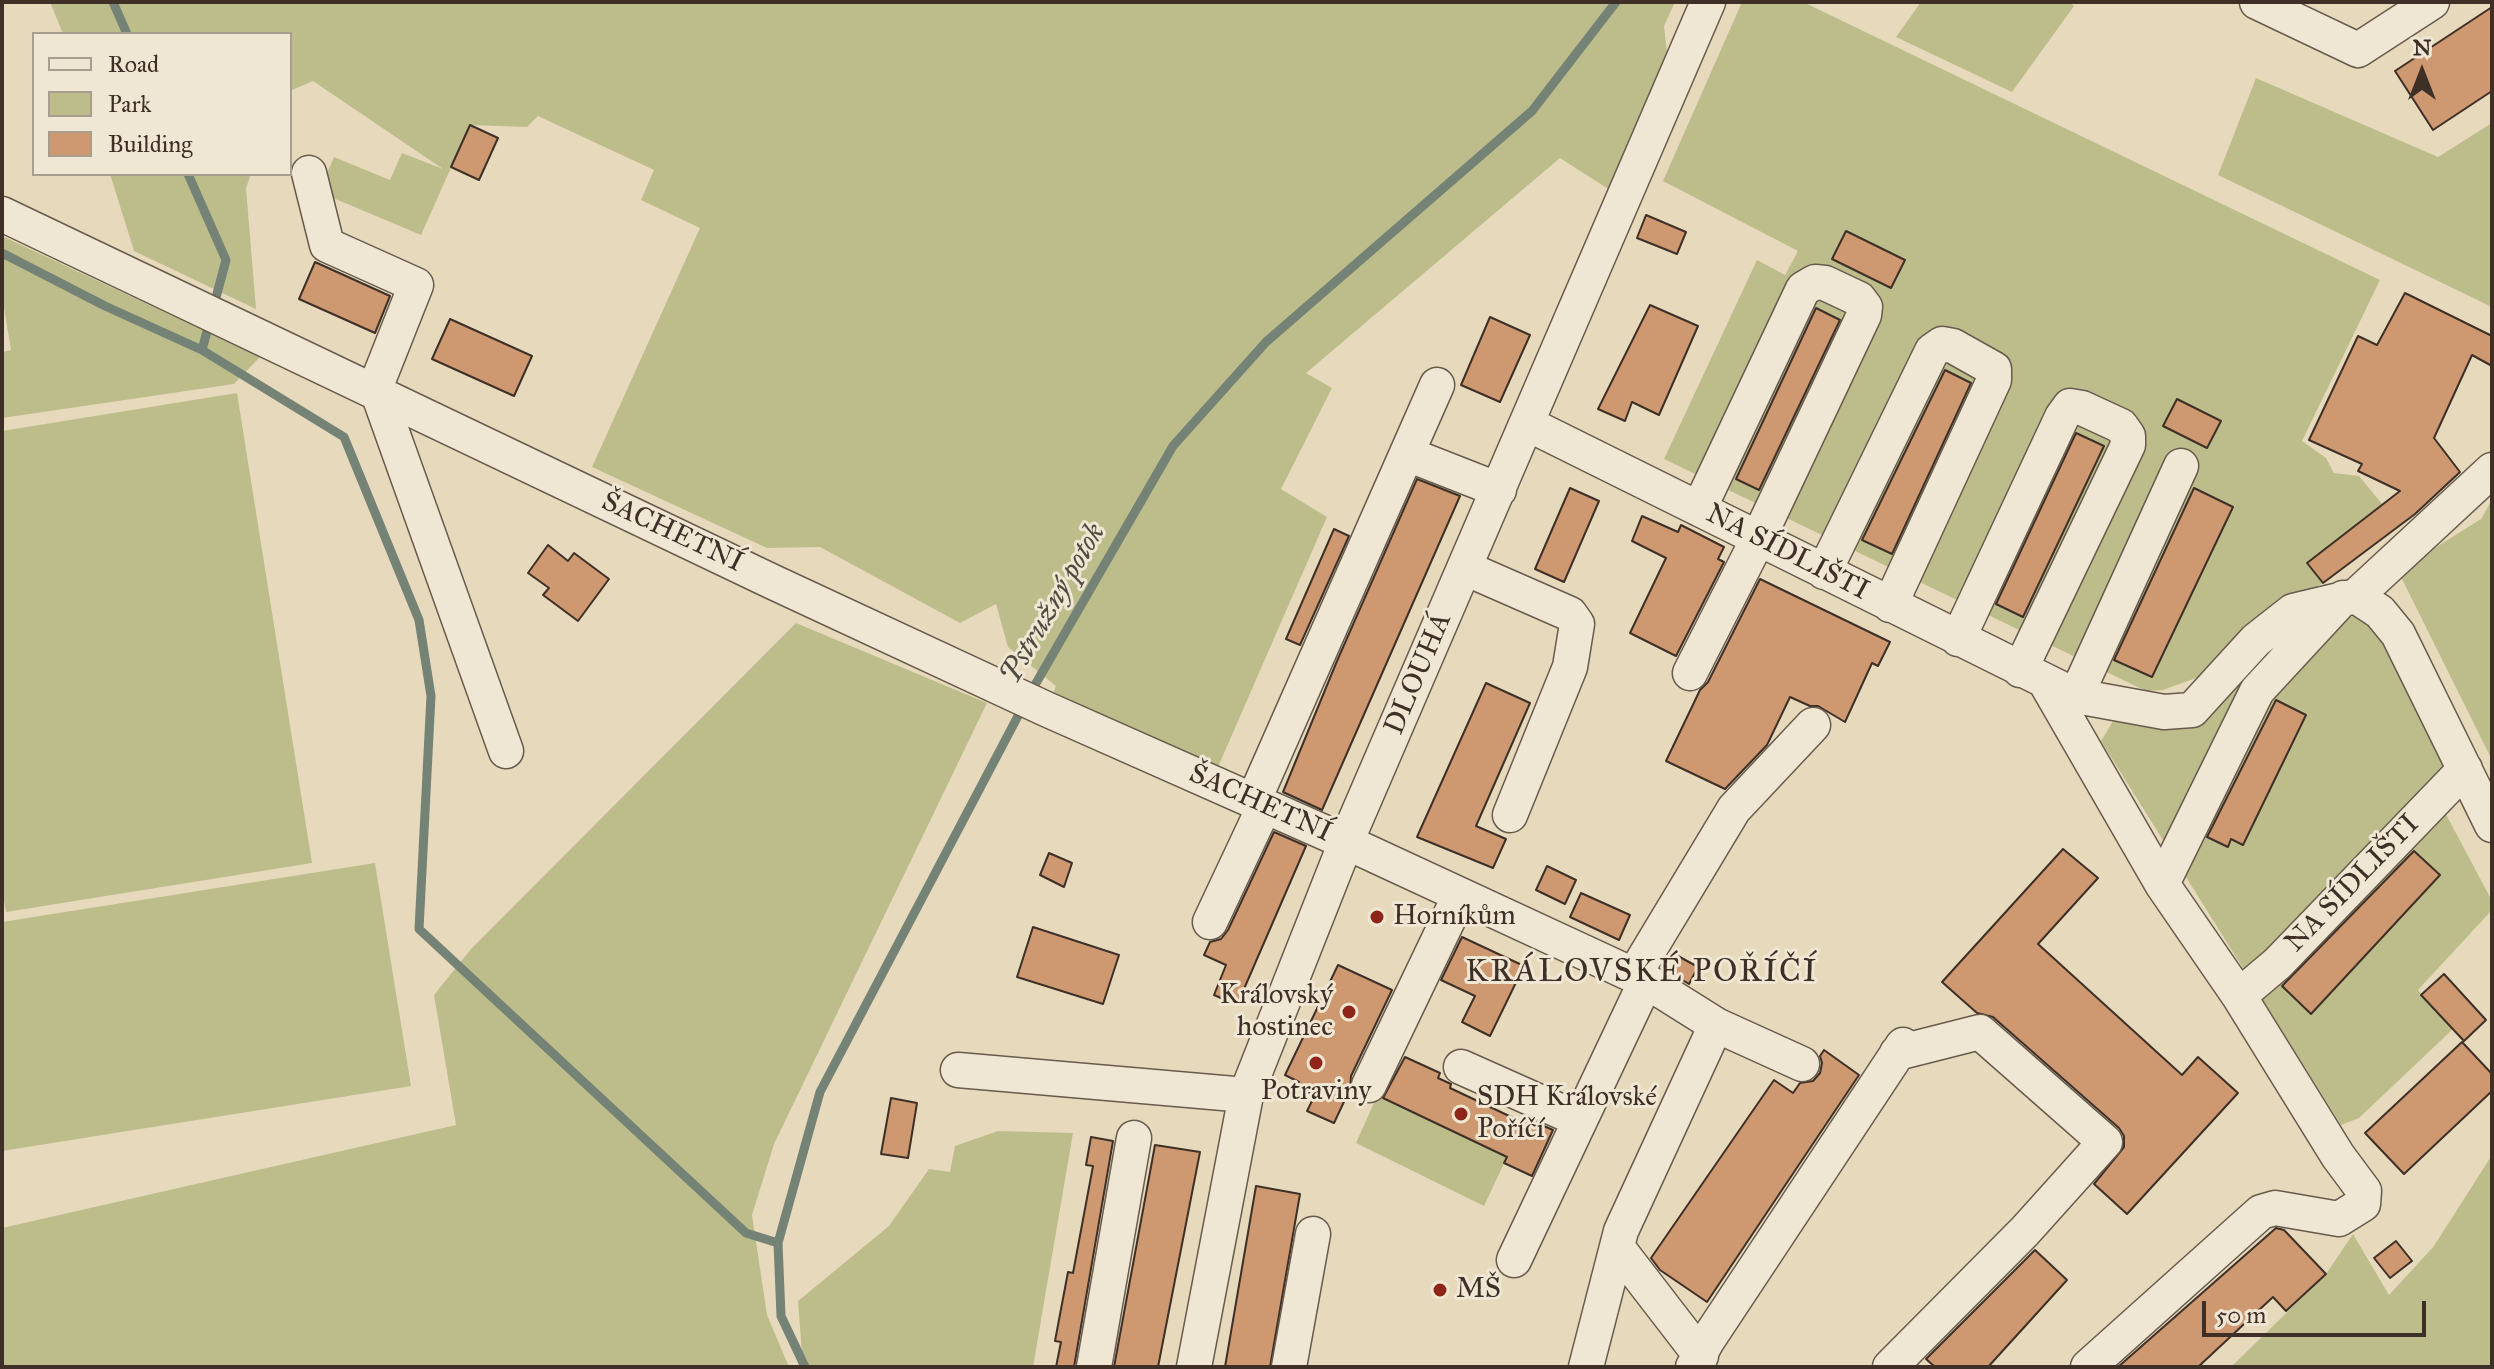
<!DOCTYPE html>
<meta charset="utf-8">
<style>
body{margin:0}
#map{position:relative;width:2494px;height:1369px;overflow:hidden;background:#e7dabc;font-family:"IM FELL Great Primer",serif}
canvas{display:block}
.frame{position:absolute;inset:0;border:4px solid #3e2f27;pointer-events:none}
.legend{position:absolute;left:32px;top:32px;width:260px;height:144px;box-sizing:border-box;background:#efe7d3;border:2px solid #a89d8e;margin:0;padding:10px 14px;list-style:none;font-size:24px;color:#3e2f27}
.legend li{display:flex;align-items:center;gap:16px;height:40px}
.legend b{width:40px;border:2px solid #a89d8e}
.north{position:absolute;left:2382px;top:32px;width:80px;height:80px;-webkit-text-stroke:6px #efe7d3;paint-order:stroke;rotate:0deg;font-size:22px;font-weight:700;line-height:32px;text-align:center;color:#3e2f27}
.north::after{content:'';display:block;margin:auto;width:28px;height:36px;background:#3e2f27;clip-path:polygon(50% 0,100% 100%,50% 72%,0 100%)}
.scale{position:absolute;left:2202px;top:1301px;width:224px;height:36px;box-sizing:border-box;border:4px solid #3e2f27;border-top:0;padding-left:10px;font-size:24px;line-height:28px;white-space:nowrap;color:#3e2f27;-webkit-text-stroke:6px #efe7d3;paint-order:stroke}
</style>
<div id="map">
<canvas width="2494" height="1369"></canvas>
<div class="frame"></div>
<ul class="legend">
<li><b style="height:10px;background:#efe7d3"></b>Road</li>
<li><b style="height:22px;background:#bdbd8c"></b>Park</li>
<li><b style="height:22px;background:#ce9871"></b>Building</li>
</ul>
<div class="north">N</div>
<div class="scale">50 m</div>
</div>
<script>
const ctx = document.querySelector('canvas').getContext('2d');
ctx.lineJoin = 'round';
function paint(path, color) {
  ctx.fillStyle = color;
  ctx.fill(path, 'evenodd');
}
function shape(rows) {
  const path = new Path2D();
  for (const r of rows) {
    path.moveTo(r[0], r[1]);
    for (let i = 2; i < r.length; i += 2) path.lineTo(r[i], r[i + 1]);
  }
  return path;
}
function stroke(path, color, width, dash) {
  ctx.strokeStyle = color;
  ctx.lineWidth = width;
  ctx.lineCap = dash ? 'butt' : 'round';
  ctx.setLineDash(dash || []);
  ctx.stroke(path);
}
function drawText(font, color, halo, rows, align = 'center') {
  ctx.font = font + ' "IM FELL Great Primer",serif';
  ctx.lineWidth = 6;
  ctx.setLineDash([]);
  ctx.textBaseline = 'middle';
  ctx.strokeStyle = halo;
  ctx.fillStyle = color;
  for (const [text, x, y, turn = 0] of rows) {
    ctx.save();
    ctx.translate(x, y);
    ctx.rotate((+turn || 0) * Math.PI / 180);
    ctx.textAlign = isNaN(turn) ? turn : align;
    if (halo) ctx.strokeText(text, 0, 0);
    ctx.fillText(text, 0, 0);
    ctx.restore();
  }
}
paint(shape([
 [50,2,1675,2,1664,26,1669,71,1613,192,1560,158,1306,373,1332,388,1281,489,1327,517,1218,767,1053,694,1056,686,1008,647,996,604,960,623,820,547,767,548,592,467,700,228,641,200,654,170,538,116,527,127,470,125,421,235,319,192,334,157,390,180,402,153,443,169,313,81,290,91,290,34,63,34],
 [1742,2,1803,2,2380,280,2302,441,2326,458,2334,473,2359,476,2383,505,2308,562,2323,583,2285,604,2207,674,2163,690,2146,691,1664,459,1757,260,1785,275,1798,251,1663,181],
 [1921,2,2069,2,2074,6,2012,92,1896,37],
 [2256,78,2438,157,2492,123,2492,307,2218,175],
 [110,174,251,174,246,188,256,309,134,251],
 [2,236,260,357,234,384,2,418,2,352,11,350,2,296],
 [237,393,312,863,6,912,2,889,2,431],
 [2492,500,2492,760,2398,571,2481,519],
 [2329,612,2341,620,2357,615,2378,624,2455,762,2432,788,2492,901,2492,910,2418,990,2453,1029,2359,1118,2341,1125,2101,741,2118,713,2165,723,2265,652],
 [796,623,987,703,774,1144,752,1215,767,1315,789,1367,2,1367,2,1228,456,1125,434,995,471,949],
 [375,863,411,1086,2,1151,2,922],
 [1377,1096,1507,1157,1484,1206,1356,1143],
 [998,1131,1073,1133,1033,1367,803,1367,798,1301,889,1226,929,1169,950,1172,955,1146],
 [2492,1155,2492,1367,2231,1367,2326,1274,2353,1234,2389,1295,2434,1246]
]), '#bdbd8c');
stroke(shape([
 [113,2,127,34],
 [188,174,226,260,202,350,344,437,419,620,431,696,419,929,746,1233,778,1243],
 [2,253,105,306,202,350],
 [805,1367,781,1316,778,1243,820,1092,1028,697,1173,446,1266,342,1532,111,1616,2]
]), '#748376', 9);
const building = shape([
 [2492,7,2492,91,2433,130,2395,71,2492,7],
 [470,125,498,138,479,180,451,167,470,125],
 [1646,215,1686,232,1677,254,1637,238,1646,215],
 [1846,231,1905,260,1891,288,1832,259,1846,231],
 [315,262,390,296,375,333,299,299,315,262],
 [2405,293,2492,336,2492,366,2472,355,2434,438,2460,472,2415,514,2323,583,2307,563,2400,491,2358,471,2362,464,2309,440,2358,336,2377,345,2405,293],
 [1650,305,1698,326,1659,415,1632,402,1625,421,1598,409,1650,305],
 [1816,308,1840,320,1759,490,1736,479,1816,308],
 [1490,317,1530,335,1500,402,1461,385,1490,317],
 [450,319,532,356,514,396,432,359,450,319],
 [1945,370,1971,383,1892,554,1862,540,1945,370],
 [2177,399,2221,421,2207,448,2163,426,2177,399],
 [2076,433,2104,446,2023,617,1996,604,2076,433],
 [1417,479,1460,496,1322,810,1283,792,1337,661,1417,479],
 [1570,488,1599,501,1564,582,1535,569,1570,488],
 [2194,488,2233,507,2152,677,2114,660,2194,488],
 [1642,516,1678,532,1681,525,1724,547,1718,559,1724,562,1676,656,1630,633,1666,558,1632,541,1642,516],
 [1334,529,1349,536,1300,645,1286,639,1334,529],
 [548,545,568,561,574,553,609,579,578,621,543,595,549,588,528,573,548,545],
 [1760,579,1890,642,1878,666,1872,663,1845,722,1818,706,1810,706,1790,697,1767,745,1725,789,1666,761,1700,690,1708,682,1760,579],
 [1486,683,1530,703,1476,826,1506,839,1493,868,1417,837,1486,683],
 [2276,700,2306,715,2243,845,2231,839,2228,847,2207,837,2276,700],
 [1274,832,1306,846,1237,1005,1214,995,1226,965,1204,955,1210,942,1221,939,1228,930,1274,832],
 [2063,849,2098,878,2038,944,2182,1075,2198,1057,2238,1093,2127,1214,2094,1184,2124,1147,2124,1136,2119,1128,1993,1017,1977,1013,1942,982,2063,849],
 [2414,851,2440,875,2311,1014,2282,986,2414,851],
 [1049,853,1072,863,1064,887,1040,875,1049,853],
 [1547,866,1576,880,1565,904,1536,890,1547,866],
 [1581,893,1630,915,1619,940,1570,917,1581,893],
 [1033,927,1119,955,1103,1004,1017,977,1033,927],
 [1462,937,1524,966,1490,1036,1462,1022,1475,996,1441,980,1462,937],
 [1678,956,1698,967,1689,984,1669,972,1678,956],
 [1338,965,1392,990,1351,1076,1350,1089,1334,1123,1307,1111,1315,1095,1296,1087,1299,1082,1285,1075,1338,965],
 [2444,974,2486,1020,2464,1041,2421,995,2444,974],
 [2462,1042,2492,1074,2492,1091,2404,1174,2365,1133,2462,1042],
 [1824,1050,1859,1075,1707,1302,1660,1270,1651,1258,1774,1080,1793,1093,1800,1083,1813,1081,1820,1073,1822,1063,1820,1056,1824,1050],
 [1405,1057,1440,1073,1438,1078,1451,1084,1450,1088,1524,1123,1526,1118,1553,1130,1532,1176,1504,1163,1507,1157,1383,1098,1405,1057],
 [891,1098,917,1103,908,1158,881,1154,891,1098],
 [1091,1137,1113,1141,1074,1367,1056,1367,1061,1342,1055,1341,1068,1272,1073,1273,1093,1166,1086,1165,1091,1137],
 [1155,1145,1200,1152,1158,1367,1114,1367,1155,1145],
 [1256,1186,1300,1194,1270,1367,1225,1367,1256,1186],
 [2276,1228,2284,1230,2326,1274,2286,1311,2273,1297,2198,1367,2118,1367,2276,1228],
 [2396,1241,2412,1261,2390,1278,2374,1258,2396,1241],
 [2035,1250,2067,1280,1988,1367,1935,1367,1926,1359,2035,1250]
]);
paint(building, '#ce9871');
stroke(building, '#3e2f27', 2);
const minor = shape([
 [2257,2,2358,50,2432,2],
 [309,173,327,245,416,285,374,391],
 [2,214,773,582,1046,709,1346,842,1646,981,1716,1025,1802,1064],
 [378,393,506,751],
 [1528,424,2076,696,2164,712,2192,710,2256,640,2293,611,2356,596,2380,612,2398,634,2492,825],
 [1407,454,1499,490],
 [1465,568,1570,614,1577,624,1570,667,1510,815],
 [1824,572,1932,351,1942,344,1953,346,1994,369,1994,380,1890,605],
 [2356,596,2492,470],
 [1958,639,2062,417,2070,406,2082,408,2121,426,2128,436,2128,445,2020,670],
 [1690,673,1758,539,1864,315,1865,307,1859,299,1825,283,1815,282,1803,289,1699,509],
 [2046,683,2162,884,2239,996,2338,1156,2364,1191,2363,1204,2339,1219,2275,1208,2261,1212,2088,1367],
 [2076,696,2181,466],
 [1253,802,1437,385],
 [2162,884,2257,691,2343,598],
 [1210,922,1264,807],
 [1634,975,1734,809,1813,725],
 [2239,996,2278,963,2465,769],
 [1461,1067,1580,1120],
 [958,1070,1246,1095],
 [1369,1085,1460,895],
 [1617,1247,1701,1356],
 [1514,1260,1646,981],
 [1094,1367,1134,1138],
 [1194,1367,1246,1095,1346,842,1708,2],
 [1289,1367,1313,1234],
 [1586,1367,1621,1231,1716,1025],
 [1693,1367,1707,1341,1903,1045],
 [1890,1367,2025,1231,2105,1142,1980,1032,1897,1053]
]);
stroke(minor, '#685a4c', 37);
stroke(minor, '#efe7d3', 34);
for (const [x, y, r, color] of [
 [1377,917,8,"#8f2418"],
 [1349,1012,8,"#8f2418"],
 [1316,1063,8,"#8f2418"],
 [1461,1114,8,"#8f2418"],
 [1440,1290,8,"#8f2418"]
]) {
  const dot = new Path2D();
  dot.arc(x, y, r, 0, 2 * Math.PI);
  ctx.fillStyle = color;
  ctx.fill(dot);
  stroke(dot, '#efe7d3', 3);
}
drawText('28px', '#3e2f27', '#efe7d3', [
 ["ŠACHETNÍ",672,533,25],
 ["NA SÍDLIŠTI",1787,553,27],
 ["DLOUHÁ",1419,674,-67],
 ["ŠACHETNÍ",1260,804,24],
 ["NA SÍDLIŠTI",2353,884,-46]
]);
drawText('28px', '#3e2f27', '#efe7d3', [
 ["Horníkům",1393,917],
 ["Královský",1333,996,"right"],
 ["hostinec",1333,1028,"right"],
 ["Potraviny",1316,1092,"center"],
 ["SDH Královské",1477,1098],
 ["Poříčí",1477,1130],
 ["MŠ",1456,1290]
], 'left');
drawText('italic 30px', '#504b41', '#efe7d3', [
 ["Pstružný potok",1054,604,-60]
]);
ctx.letterSpacing = '2px';
drawText('32px', '#3e2f27', '#efe7d3', [
 ["KRÁLOVSKÉ POŘÍČÍ",1642,973]
]);
ctx.letterSpacing = '0px';
</script>
